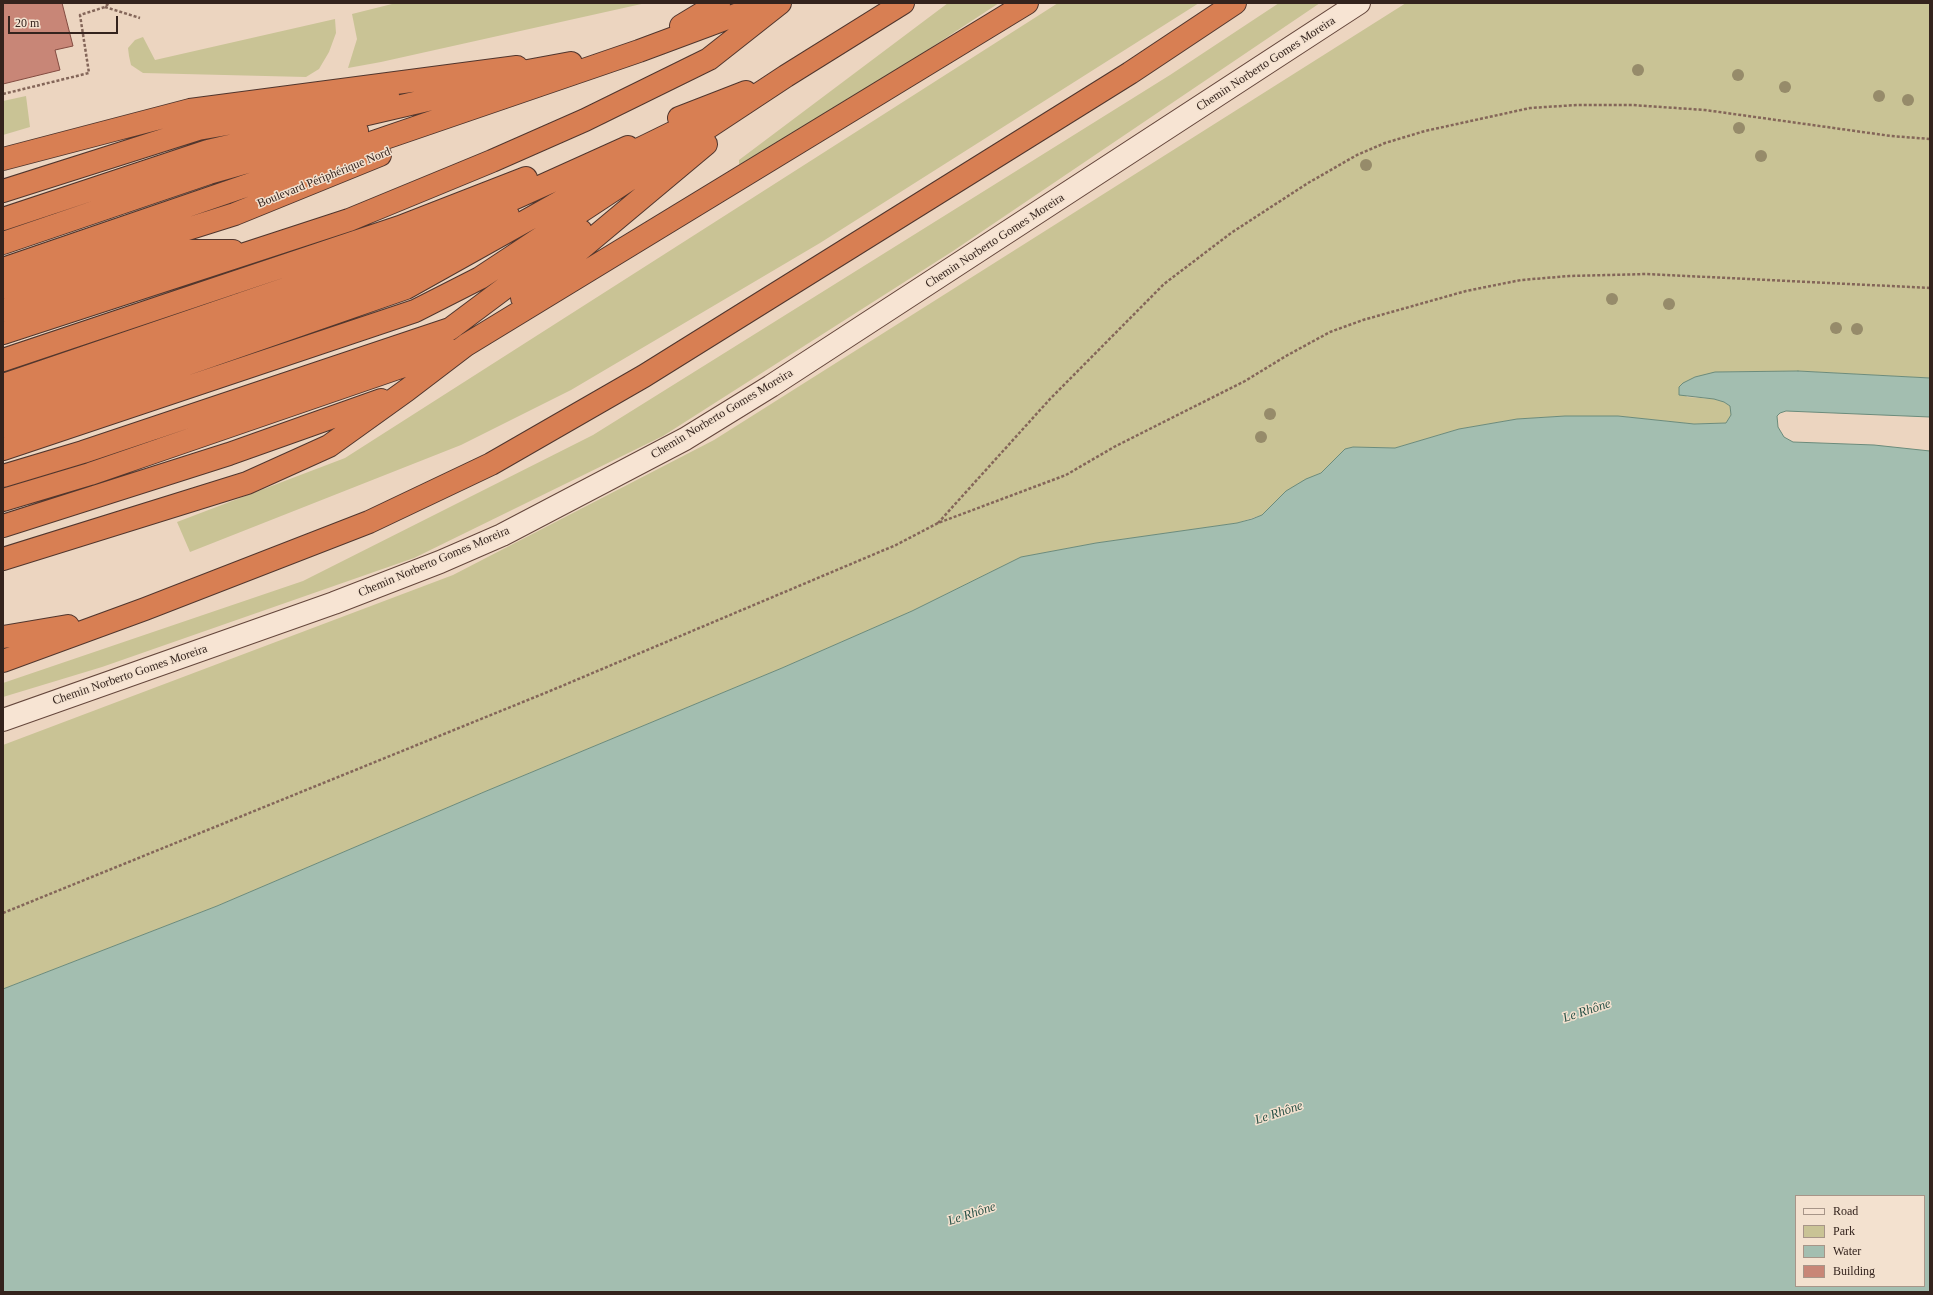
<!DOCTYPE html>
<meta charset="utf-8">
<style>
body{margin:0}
#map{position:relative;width:1933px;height:1295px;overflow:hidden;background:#ecd5c0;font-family:"Times New Roman",serif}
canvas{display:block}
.frame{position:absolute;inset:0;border:4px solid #34231d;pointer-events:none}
.legend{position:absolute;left:1795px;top:1195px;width:130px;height:92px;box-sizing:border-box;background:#f3e1cf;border:1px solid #a79588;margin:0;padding:5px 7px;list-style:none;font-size:12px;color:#34231d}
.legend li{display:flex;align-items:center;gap:8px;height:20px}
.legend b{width:20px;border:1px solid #a79588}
.scale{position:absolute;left:8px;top:16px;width:110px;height:18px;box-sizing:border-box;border:2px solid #34231d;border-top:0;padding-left:5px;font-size:12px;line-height:14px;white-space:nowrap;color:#34231d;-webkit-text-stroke:3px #f3e1cf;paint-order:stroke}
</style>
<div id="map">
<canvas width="1933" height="1295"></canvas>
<div class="frame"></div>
<ul class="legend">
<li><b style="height:5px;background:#f7e4d3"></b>Road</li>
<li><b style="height:11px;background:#c9c395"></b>Park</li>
<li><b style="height:11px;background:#a3beb0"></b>Water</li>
<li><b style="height:11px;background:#c88677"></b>Building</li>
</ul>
<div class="scale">20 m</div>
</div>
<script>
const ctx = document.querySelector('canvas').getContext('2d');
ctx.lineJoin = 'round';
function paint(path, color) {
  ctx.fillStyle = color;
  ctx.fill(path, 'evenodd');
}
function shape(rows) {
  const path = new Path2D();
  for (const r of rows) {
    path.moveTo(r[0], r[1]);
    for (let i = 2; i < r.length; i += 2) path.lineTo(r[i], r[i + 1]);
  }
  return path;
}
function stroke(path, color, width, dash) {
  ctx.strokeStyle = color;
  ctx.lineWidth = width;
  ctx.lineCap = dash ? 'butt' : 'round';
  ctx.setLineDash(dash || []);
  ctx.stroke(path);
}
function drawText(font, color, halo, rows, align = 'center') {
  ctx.font = font + ' "Times New Roman",serif';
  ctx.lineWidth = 3;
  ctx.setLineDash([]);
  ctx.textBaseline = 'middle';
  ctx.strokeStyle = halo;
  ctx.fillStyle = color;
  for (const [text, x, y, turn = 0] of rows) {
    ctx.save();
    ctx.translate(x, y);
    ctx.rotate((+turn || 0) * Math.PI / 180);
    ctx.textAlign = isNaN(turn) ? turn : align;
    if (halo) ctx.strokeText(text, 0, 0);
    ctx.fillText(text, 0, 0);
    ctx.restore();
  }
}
paint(shape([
 [396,3,646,3,381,62,348,68,357,39,352,14],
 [948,3,999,3,830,114,743,166,739,164,739,160],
 [1058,3,1199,3,820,243,571,390,461,445,190,552,177,522,345,458],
 [1279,3,1320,3,953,251,663,436,414,558,102,667,3,697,3,683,303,581,593,435,1170,75],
 [1406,3,1930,3,1930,378,1798,371,1720,372,1695,377,1681,386,1687,397,1714,399,1724,402,1730,406,1731,415,1726,423,1694,424,1618,416,1565,416,1517,419,1459,429,1395,448,1353,447,1345,449,1326,470,1286,491,1262,515,1237,523,1096,543,1021,557,912,611,782,668,484,792,217,906,3,989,3,745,453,575,714,440],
 [335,19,336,33,329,52,319,69,306,77,143,73,131,65,129,56,128,48,135,40,143,37,155,60],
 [26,96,30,127,3,135,3,101]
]), '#c9c395');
const water = shape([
 [1798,371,1930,378,1930,417,1786,411,1780,413,1777,416,1778,427,1784,437,1793,442,1874,445,1930,451,1930,1292,3,1292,3,989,217,906,484,792,782,668,912,611,1021,557,1096,543,1237,523,1252,519,1262,515,1286,491,1306,479,1321,473,1345,449,1353,447,1395,448,1459,429,1517,419,1565,416,1618,416,1694,424,1726,423,1731,415,1730,406,1724,402,1714,399,1679,395,1679,387,1683,383,1695,377,1715,372,1798,371],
 [1796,1196,1924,1196,1924,1286,1796,1286,1796,1196]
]);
paint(water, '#a3beb0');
stroke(water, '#6b8b7b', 1);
const building = shape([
 [3,3,62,3,73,46,55,50,60,70,3,84,3,3]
]);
paint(building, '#c88677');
stroke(building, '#824b40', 1);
const secondary = shape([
 [3,720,334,603,440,562,502,535,685,439,771,386,1359,3]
]);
const highway = shape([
 [681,26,719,3],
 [506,75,571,63],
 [679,118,746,92],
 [3,159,190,110,517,67],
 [615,161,699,120],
 [3,191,198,129,388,96],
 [3,219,208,151,522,78],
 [3,243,209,173,357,131],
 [3,269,639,51,768,3],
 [3,287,235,214,380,155],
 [522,298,706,144],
 [3,310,189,251,233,251],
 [3,333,349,220,492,161,585,120,709,59,780,3],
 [3,360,400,227,526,178],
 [3,385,402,249,628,147],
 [3,404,63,386,401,268,508,215],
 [3,426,69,405,406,288,633,161],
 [3,449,415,311,480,278,786,76,903,3],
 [3,476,83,452,450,329,581,231],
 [3,500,90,474,450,350],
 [3,526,229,454,381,400],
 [3,559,247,483,329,446,407,390,466,345,1027,3],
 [3,637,68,626],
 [3,661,145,609,369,522,491,464,644,376,1130,73,1235,3]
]);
stroke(secondary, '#65473c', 24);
stroke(highway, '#51362d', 24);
stroke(shape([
 [105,7,140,18],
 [3,94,89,73,80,15,105,7,109,3],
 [938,523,1050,399,1164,284,1231,233,1308,183,1357,155,1385,143,1425,131,1530,108,1577,105,1632,105,1705,110,1891,136,1930,139],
 [3,913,550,691,896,545,938,523,1066,475,1114,447,1245,381,1286,356,1330,332,1363,320,1466,291,1521,280,1569,276,1647,274,1930,288]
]), '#846659', 2.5, [3, 2]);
stroke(secondary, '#f7e4d3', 22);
stroke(highway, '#d87f53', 22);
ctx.fillStyle = '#968b6a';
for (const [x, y] of [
 [1638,70],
 [1738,75],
 [1785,87],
 [1879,96],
 [1908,100],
 [1739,128],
 [1761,156],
 [1366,165],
 [1612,299],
 [1669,304],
 [1836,328],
 [1857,329],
 [1270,414],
 [1261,437]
]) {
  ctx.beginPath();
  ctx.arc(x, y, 6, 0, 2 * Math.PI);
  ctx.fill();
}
drawText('12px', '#34231d', '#f3e1cf', [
 ["Chemin Norberto Gomes Moreira",1266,64,-33],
 ["Boulevard Périphérique Nord",324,178,-22],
 ["Chemin Norberto Gomes Moreira",995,241,-33],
 ["Chemin Norberto Gomes Moreira",722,414,-31],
 ["Chemin Norberto Gomes Moreira",434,562,-23],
 ["Chemin Norberto Gomes Moreira",130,675,-19]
]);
drawText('italic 13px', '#2c5348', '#f3e1cf', [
 ["Le Rhône",1587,1011,-18],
 ["Le Rhône",1279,1113,-18],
 ["Le Rhône",972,1214,-18]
]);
</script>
